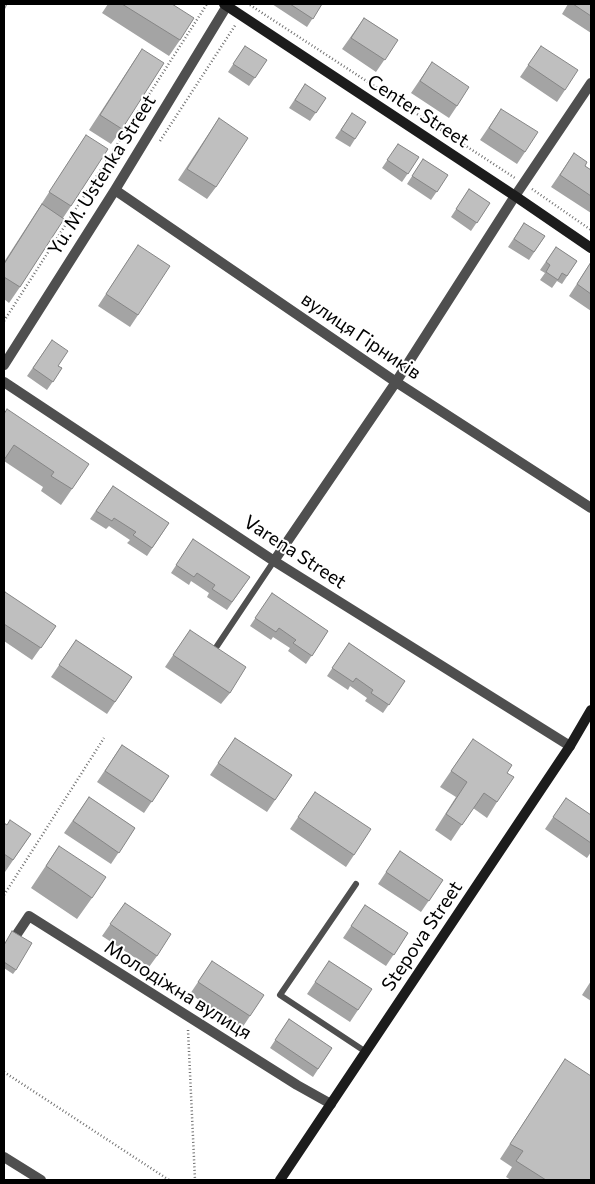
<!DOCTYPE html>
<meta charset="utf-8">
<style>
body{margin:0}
#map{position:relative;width:595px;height:1184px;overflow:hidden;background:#fff;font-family:Commissioner,sans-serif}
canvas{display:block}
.frame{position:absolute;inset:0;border:5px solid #000;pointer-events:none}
</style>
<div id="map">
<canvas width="595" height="1184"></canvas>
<div class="frame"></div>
</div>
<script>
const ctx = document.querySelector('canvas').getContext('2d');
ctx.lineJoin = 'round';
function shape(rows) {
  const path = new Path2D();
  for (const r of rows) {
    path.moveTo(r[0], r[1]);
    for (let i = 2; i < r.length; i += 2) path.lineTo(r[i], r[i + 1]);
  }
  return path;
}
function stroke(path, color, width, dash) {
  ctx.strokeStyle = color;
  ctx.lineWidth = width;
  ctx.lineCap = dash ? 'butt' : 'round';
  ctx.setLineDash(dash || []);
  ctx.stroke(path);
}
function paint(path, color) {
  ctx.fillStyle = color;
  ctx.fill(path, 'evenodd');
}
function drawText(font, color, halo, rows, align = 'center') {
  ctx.font = font + ' Commissioner,sans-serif';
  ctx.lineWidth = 4;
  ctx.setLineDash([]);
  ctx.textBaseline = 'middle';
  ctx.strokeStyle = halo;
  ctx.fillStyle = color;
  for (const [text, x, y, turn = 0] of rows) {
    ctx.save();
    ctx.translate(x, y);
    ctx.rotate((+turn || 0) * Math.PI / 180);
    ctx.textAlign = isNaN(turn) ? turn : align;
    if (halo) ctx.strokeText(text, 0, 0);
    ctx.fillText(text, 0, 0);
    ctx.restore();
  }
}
stroke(shape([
 [250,5,515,178],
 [160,141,236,24],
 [532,189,591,230],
 [4,321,207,4],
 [4,895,104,738],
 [188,1030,195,1180],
 [4,1072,169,1180]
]), '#717171', 2.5, [1, 2.5]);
stroke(shape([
 [213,652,274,561],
 [356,884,280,995,366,1052]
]), '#4f4f4f', 6);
stroke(shape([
 [115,190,396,382,591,508],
 [4,365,115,190,228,4],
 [4,382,274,561,570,746],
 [274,561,396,382,515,196,591,83],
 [15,937,29,916,297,1085,331,1104]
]), '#4f4f4f', 10);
stroke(shape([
 [4,1157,41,1180]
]), '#4f4f4f', 10);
stroke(shape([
 [224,4,515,196,591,248],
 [280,1180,570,746,591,710]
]), '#1c1c1c', 10);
paint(shape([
 [108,4,172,4,180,40,169,56,102,13],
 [272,4,322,4,307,27],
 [568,4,591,4,591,33,562,14],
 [364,18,398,40,376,72,342,49],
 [245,46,267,60,249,86,228,72],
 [541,46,565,90,557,102,520,77],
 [142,49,122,129,111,144,89,130,132,64],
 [432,62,457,106,449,118,411,93],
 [305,84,326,98,310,121,289,108],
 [501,109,525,152,517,164,480,140],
 [352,113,355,139,350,147,335,138],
 [219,118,216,187,207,199,178,180],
 [86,135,71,206,63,218,20,287,9,303,4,299,4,262],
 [398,144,419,157,402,182,382,168],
 [574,153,585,166,591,170,591,213,551,187],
 [423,159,448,175,431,200,407,184],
 [469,189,490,203,471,231,451,217],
 [524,223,545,236,529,260,508,247],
 [138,245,138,315,130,327,98,306],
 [556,247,577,261,562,284,557,281,552,288,540,280,545,273,540,270],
 [591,262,591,311,569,296],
 [52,340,58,366,62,368,47,390,27,376],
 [4,414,72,489,61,505,41,491,43,487,4,461],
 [113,486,169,523,147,556,127,543,130,540,109,526,106,529,90,519],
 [193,539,250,577,227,610,207,597,209,593,191,581,189,585,171,573],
 [272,593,328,631,306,664,288,651,290,648,273,637,271,640,250,626],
 [4,594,56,626,32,660,4,641],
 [190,630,230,693,221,704,165,667],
 [76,640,132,677,107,714,51,677],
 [349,643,405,681,383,713,365,701,367,698,350,686,348,690,327,676],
 [235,738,292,775,267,812,210,775],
 [473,739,507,773,497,802,487,818,473,808,451,841,435,830,456,797,440,787],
 [122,745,169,776,144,813,97,782],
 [315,792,354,855,346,867,290,829],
 [89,797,135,828,111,864,64,833],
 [566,798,591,815,591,852,587,858,545,829],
 [4,823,7,825,31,834,5,872,4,871],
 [59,846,92,898,77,919,31,888],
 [400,851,443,880,421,912,378,884],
 [125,903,157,956,149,967,102,936],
 [365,905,408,933,386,966,343,938],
 [4,944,16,970,13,974,4,968],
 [212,961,250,1016,242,1028,190,994],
 [329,961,372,989,350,1022,307,994],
 [591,981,591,1001,582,995],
 [289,1019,332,1048,313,1077,270,1048],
 [565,1059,591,1180,511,1180,506,1177,512,1167,500,1159]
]), '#a4a4a4');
const building = shape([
 [4,4,7,4,4,10,4,4],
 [122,4,172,4,194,18,180,40,122,4],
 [290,4,322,4,313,19,290,4],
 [573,4,591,4,591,16,573,4],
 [364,18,398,40,385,60,351,38,364,18],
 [245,46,267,60,255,78,233,64,245,46],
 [541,46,578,70,565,90,528,65,541,46],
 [142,49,164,63,122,129,100,115,142,49],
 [432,62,469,87,457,106,420,81,432,62],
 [305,84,326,98,316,113,295,100,305,84],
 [501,109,538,132,525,152,489,128,501,109],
 [352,113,366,122,355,139,341,130,352,113],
 [219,118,248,138,216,187,187,169,219,118],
 [86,135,108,149,71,206,49,192,86,135],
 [398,144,419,157,408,174,387,160,398,144],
 [574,153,587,162,585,166,591,170,591,196,560,175,574,153],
 [423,159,448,175,437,192,412,176,423,159],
 [469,189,490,203,477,223,456,209,469,189],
 [42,204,64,219,20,287,4,277,4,264,42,204],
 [524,223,545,236,534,252,514,239,524,223],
 [138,245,170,266,138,315,106,294,138,245],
 [556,247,577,261,567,276,562,273,558,280,546,272,550,265,546,262,556,247],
 [591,262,591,294,577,284,591,262],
 [52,340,68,351,58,366,62,368,53,382,33,368,52,340],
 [7,409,89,464,72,489,51,476,54,472,14,445,4,460,4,414,7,409],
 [113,486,169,523,152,548,133,535,136,532,114,518,112,521,96,511,113,486],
 [193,539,250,577,232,602,212,589,215,585,197,573,194,577,176,565,193,539],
 [5,592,56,626,41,648,4,624,4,595,5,592],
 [272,593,328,631,312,656,293,643,296,640,279,628,276,632,255,618,272,593],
 [190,630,246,667,230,693,173,655,190,630],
 [76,640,132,677,115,702,59,665,76,640],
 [349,643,405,681,389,705,371,693,373,690,356,678,353,682,332,668,349,643],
 [235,738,292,775,275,800,218,763,235,738],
 [473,739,512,765,507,773,514,777,497,802,484,793,462,825,446,814,467,782,451,771,473,739],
 [122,745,169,776,152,802,105,771,122,745],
 [315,792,371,829,354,855,298,817,315,792],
 [89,797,135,828,119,853,73,821,89,797],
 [566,798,591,815,591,843,553,817,566,798],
 [10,820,31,834,13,860,4,854,4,823,7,825,10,820],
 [59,846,106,877,92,898,46,866,59,846],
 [400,851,443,880,429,901,386,872,400,851],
 [125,903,171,934,157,956,110,924,125,903],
 [365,905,408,933,394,955,351,926,365,905],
 [12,931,32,943,16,970,4,962,4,945,12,931],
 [212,961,264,995,250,1016,198,982,212,961],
 [329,961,372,989,358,1010,315,982,329,961],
 [289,1019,332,1048,318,1069,275,1040,289,1019],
 [565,1059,591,1076,591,1180,546,1180,516,1161,523,1151,510,1144,565,1059]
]);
paint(building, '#bfbfbf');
stroke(building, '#868686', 1);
drawText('19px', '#000', '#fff', [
 ["Center Street",418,111,33],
 ["Yu. M. Ustenka Street",102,175,-58],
 ["вулиця Гірників",361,336,34],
 ["Varena Street",295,552,33],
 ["Stepova Street",422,936,-56],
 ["Молодіжна вулиця",178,990,32]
]);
</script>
